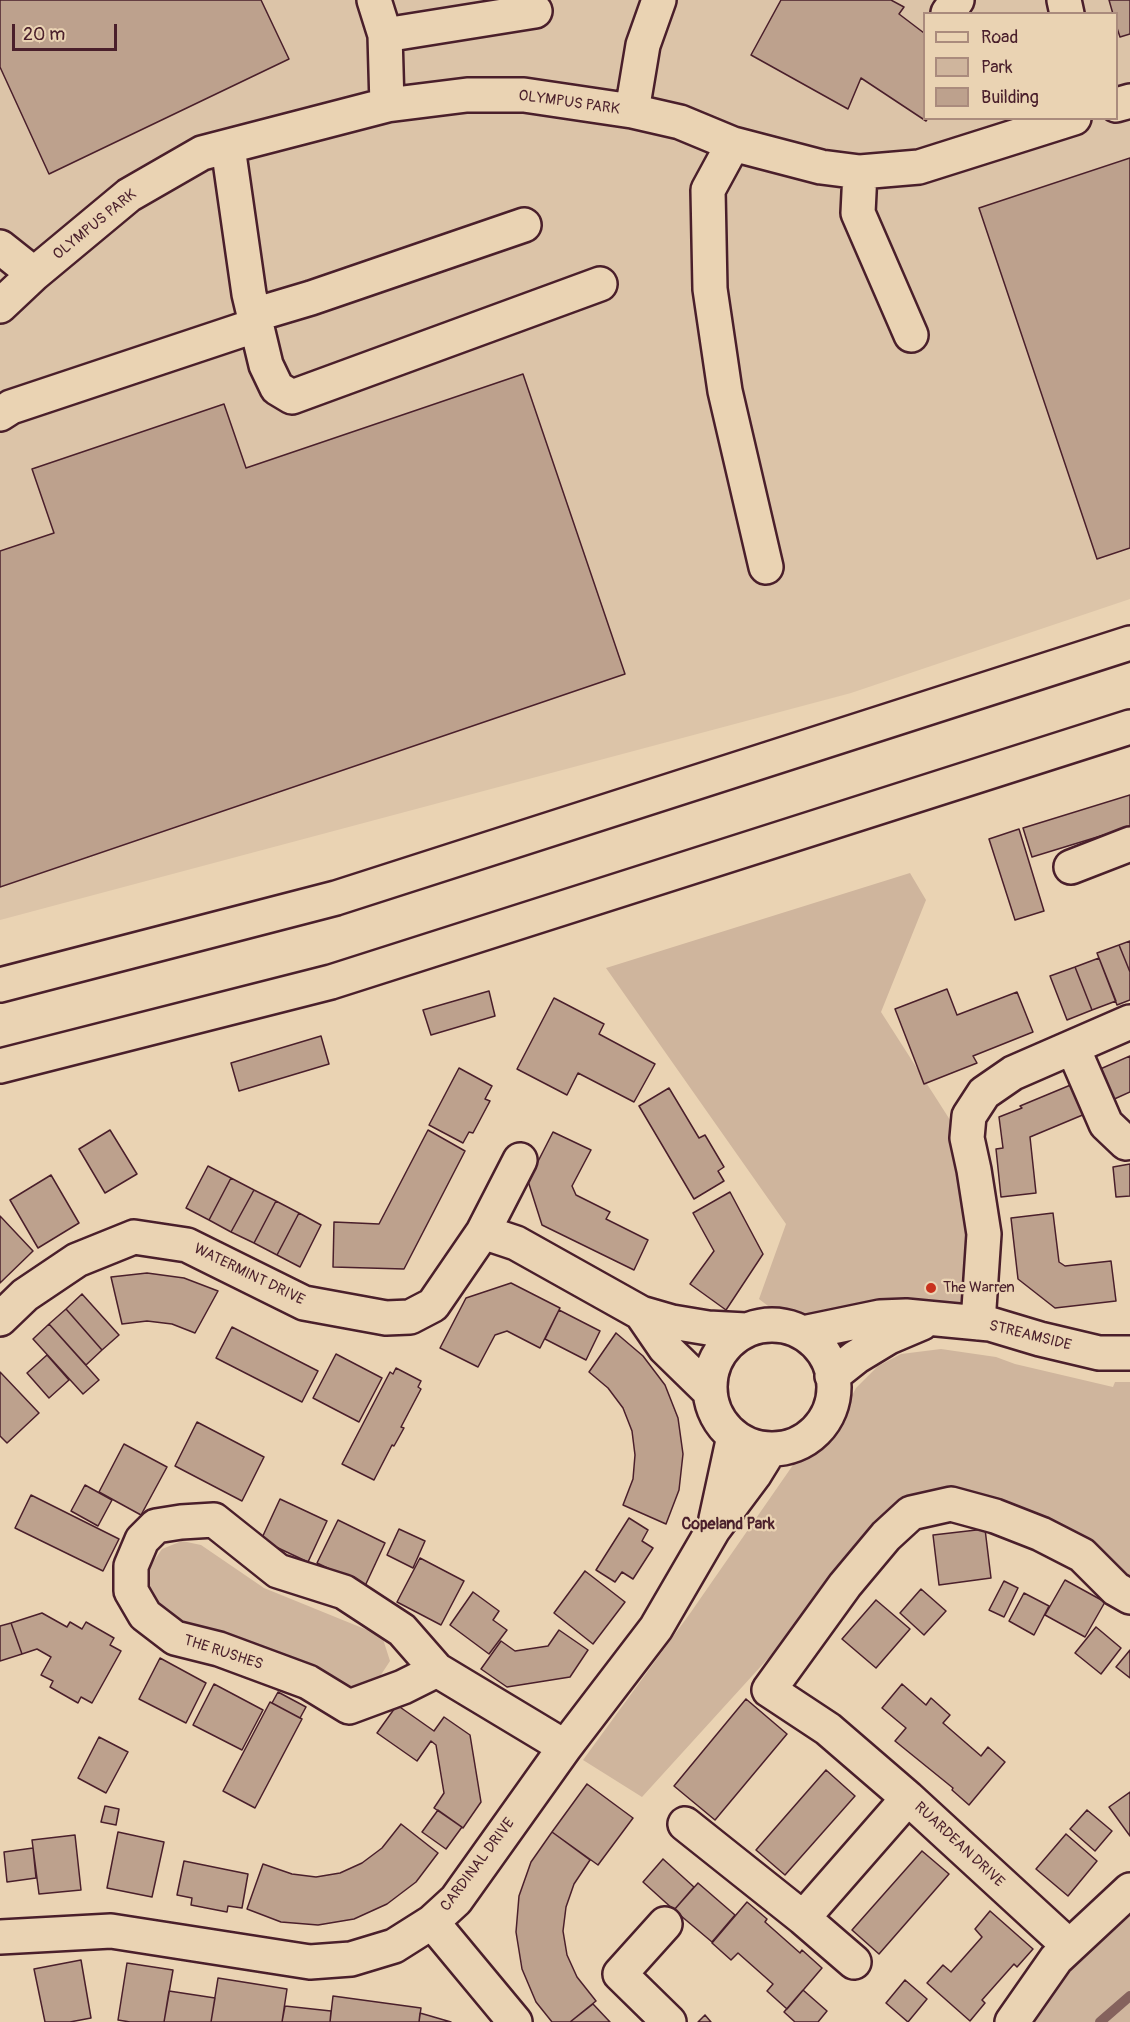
<!DOCTYPE html>
<style>
body{margin:0}
#map{position:relative;width:1130px;height:2022px;overflow:hidden;background:#ead3b3;font-family:Pangolin,sans-serif}
canvas{display:block}
.legend{position:absolute;left:923px;top:12px;width:195px;height:108px;box-sizing:border-box;background:#ead3b3;border:2px solid #aa8b7d;margin:0;padding:8px 10px;list-style:none;font-size:18px;color:#4a1f2b}
.legend li{display:flex;align-items:center;gap:12px;height:30px}
.legend b{width:30px;border:2px solid #aa8b7d}
.scale{position:absolute;left:12px;top:24px;width:105px;height:27px;box-sizing:border-box;border:3px solid #4a1f2b;border-top:0;padding-left:8px;font-size:18px;line-height:21px;white-space:nowrap;color:#4a1f2b;-webkit-text-stroke:4px #ead3b3;paint-order:stroke}
</style>
<div id="map">
<canvas width="1130" height="2022"></canvas>
<ul class="legend">
<li><b style="height:8px;background:#ead3b3"></b>Road</li>
<li><b style="height:16px;background:#cfb59d"></b>Park</li>
<li><b style="height:16px;background:#bda18d"></b>Building</li>
</ul>
<div class="scale">20 m</div>
</div>
<script>
const ctx = document.querySelector('canvas').getContext('2d');
ctx.lineJoin = 'round';
function paint(path, color) {
  ctx.fillStyle = color;
  ctx.fill(path, 'evenodd');
}
function shape(rows) {
  const path = new Path2D();
  for (const r of rows) {
    if (r.length === 3) {
      path.moveTo(r[0] + r[2], r[1]);
      path.arc(r[0], r[1], r[2], 0, 2 * Math.PI);
      continue;
    }
    path.moveTo(r[0], r[1]);
    for (let i = 2; i < r.length; i += 2) path.lineTo(r[i], r[i + 1]);
  }
  return path;
}
function stroke(path, color, width, dash) {
  ctx.strokeStyle = color;
  ctx.lineWidth = width;
  ctx.lineCap = dash ? 'butt' : 'round';
  ctx.setLineDash(dash || []);
  ctx.stroke(path);
}
function drawText(font, color, halo, rows, align = 'center') {
  ctx.font = font + ' Pangolin,sans-serif';
  ctx.lineWidth = 4.5;
  ctx.setLineDash([]);
  ctx.textBaseline = 'middle';
  ctx.strokeStyle = halo;
  ctx.fillStyle = color;
  for (const [text, x, y, turn = 0] of rows) {
    ctx.save();
    ctx.translate(x, y);
    ctx.rotate((+turn || 0) * Math.PI / 180);
    ctx.textAlign = isNaN(turn) ? turn : align;
    if (halo) ctx.strokeText(text, 0, 0);
    ctx.fillText(text, 0, 0);
    ctx.restore();
  }
}
paint(shape([
 [0,0,1130,0,1130,599,851,693,0,920],
 [924,14,1116,14,1116,118,924,118]
]), '#dcc4a8');
paint(shape([
 [910,873,926,900,881,1012,982,1170,990,1323,803,1333,759,1299,786,1224,606,968],
 [941,1349,996,1357,1015,1364,1113,1387,1115,1382,1130,1382,1130,1597,1041,1534,911,1513,803,1620,642,1797,583,1760,691,1612,793,1465,821,1444,834,1430,856,1388,878,1366,901,1354],
 [182,1541,201,1545,264,1588,382,1636,390,1661,371,1690,353,1693,178,1622,156,1605,147,1584,151,1565,162,1549],
 [1130,1900,1130,2022,1012,2022]
]), '#cfb59d');
stroke(shape([
 [1100,2022,1130,1996]
]), '#85625d', 10);
const building = shape([
 [0,0,261,0,289,59,49,174,0,67,0,0],
 [781,0,891,0,904,7,899,14,924,33,924,118,928,118,926,121,861,78,848,109,751,55,781,0],
 [1109,0,1130,0,1130,34,1120,37,1116,25,1116,14,1113,14,1109,0],
 [1130,158,1130,548,1097,559,979,208,1130,158],
 [523,374,625,674,0,887,0,551,54,533,32,469,224,404,246,468,523,374],
 [1130,795,1130,827,1032,857,1023,828,1130,795],
 [1019,829,1044,911,1015,920,989,839,1019,829],
 [1130,941,1130,972,1119,945,1130,941],
 [1119,945,1130,972,1130,1000,1117,1005,1097,953,1119,945],
 [1099,958,1116,1001,1092,1010,1075,967,1099,958],
 [1075,967,1092,1010,1067,1020,1050,976,1075,967],
 [947,989,957,1015,1017,992,1033,1032,973,1056,977,1063,924,1084,895,1009,947,989],
 [489,991,495,1016,431,1035,423,1010,489,991],
 [554,998,604,1024,599,1034,655,1064,634,1102,578,1073,567,1095,517,1069,554,998],
 [321,1036,329,1064,239,1091,231,1063,321,1036],
 [1130,1056,1130,1092,1110,1101,1098,1070,1130,1056],
 [459,1068,492,1086,485,1099,490,1101,473,1133,469,1132,463,1143,429,1125,459,1068],
 [1073,1084,1085,1114,1030,1137,1036,1193,1001,1197,996,1149,1003,1148,999,1117,1022,1108,1020,1106,1073,1084],
 [669,1088,699,1138,705,1135,724,1167,718,1171,724,1181,694,1199,639,1106,669,1088],
 [110,1130,137,1174,105,1193,79,1149,110,1130],
 [428,1130,465,1151,404,1269,333,1267,334,1222,379,1224,428,1130],
 [553,1132,591,1150,572,1186,576,1195,610,1212,606,1219,648,1240,634,1270,542,1225,528,1181,553,1132],
 [1130,1164,1130,1196,1116,1197,1113,1167,1130,1164],
 [208,1166,231,1178,209,1220,186,1208,208,1166],
 [51,1175,79,1223,38,1248,10,1200,51,1175],
 [231,1178,254,1190,231,1232,209,1220,231,1178],
 [254,1190,276,1201,254,1243,231,1232,254,1190],
 [730,1192,763,1254,726,1310,690,1284,714,1251,693,1213,730,1192],
 [276,1201,299,1213,277,1255,254,1243,276,1201],
 [299,1213,321,1225,300,1267,277,1255,299,1213],
 [1053,1213,1059,1262,1065,1266,1111,1261,1116,1301,1055,1308,1018,1279,1011,1218,1053,1213],
 [0,1216,33,1251,0,1283,0,1216],
 [147,1273,184,1278,218,1291,195,1333,172,1324,147,1321,122,1324,111,1277,147,1273],
 [511,1283,560,1308,540,1348,507,1331,495,1335,478,1367,440,1348,466,1298,511,1283],
 [82,1294,119,1335,102,1350,66,1309,82,1294],
 [66,1309,102,1350,86,1365,49,1324,66,1309],
 [559,1310,600,1331,586,1360,545,1339,559,1310],
 [49,1324,99,1380,83,1394,33,1339,49,1324],
 [232,1327,318,1371,302,1402,216,1358,232,1327],
 [616,1333,643,1356,665,1385,678,1418,683,1454,679,1490,666,1524,623,1505,633,1479,635,1455,632,1431,623,1408,608,1388,589,1372,616,1333],
 [336,1354,382,1378,359,1422,313,1398,336,1354],
 [47,1355,69,1380,49,1398,27,1373,47,1355],
 [396,1368,421,1381,418,1387,421,1389,401,1427,404,1428,394,1446,392,1445,374,1480,342,1464,390,1372,393,1374,396,1368],
 [0,1372,39,1413,7,1443,0,1436,0,1372],
 [197,1422,264,1457,242,1501,175,1466,197,1422],
 [124,1444,167,1467,141,1515,99,1492,124,1444],
 [85,1485,112,1500,98,1526,71,1511,85,1485],
 [31,1495,119,1539,103,1571,15,1528,31,1495],
 [280,1499,327,1521,308,1562,261,1540,280,1499],
 [629,1518,648,1530,642,1541,653,1548,633,1579,622,1572,615,1582,596,1570,629,1518],
 [338,1520,385,1543,365,1586,317,1563,338,1520],
 [399,1529,425,1541,413,1568,387,1555,399,1529],
 [985,1529,991,1578,939,1585,933,1535,985,1529],
 [420,1558,464,1581,441,1625,397,1602,420,1558],
 [585,1571,625,1602,593,1644,554,1613,585,1571],
 [1065,1580,1105,1602,1085,1637,1045,1615,1065,1580],
 [1004,1581,1018,1588,1004,1617,989,1610,1004,1581],
 [921,1589,946,1611,924,1635,900,1613,921,1589],
 [473,1592,499,1611,493,1620,507,1630,489,1654,450,1625,473,1592],
 [1024,1593,1049,1606,1034,1635,1009,1621,1024,1593],
 [876,1600,910,1629,876,1668,842,1639,876,1600],
 [42,1613,67,1627,70,1622,82,1629,86,1622,114,1638,110,1645,121,1651,92,1703,81,1697,78,1703,50,1687,53,1681,41,1675,51,1657,37,1649,22,1654,11,1623,42,1613],
 [11,1623,22,1654,0,1661,0,1626,11,1623],
 [1096,1627,1121,1648,1101,1674,1075,1653,1096,1627],
 [559,1630,588,1650,570,1677,507,1687,481,1669,501,1641,515,1651,548,1646,559,1630],
 [1130,1650,1130,1678,1116,1667,1130,1650],
 [160,1658,206,1683,186,1723,139,1699,160,1658],
 [214,1684,263,1710,242,1750,193,1725,214,1684],
 [902,1684,926,1705,931,1698,950,1715,943,1723,981,1756,988,1747,1005,1762,969,1805,952,1790,953,1788,895,1741,906,1728,882,1708,902,1684],
 [278,1692,306,1707,300,1718,272,1703,278,1692],
 [746,1699,787,1734,715,1820,674,1786,746,1699],
 [270,1702,302,1719,255,1808,223,1791,270,1702],
 [397,1705,434,1731,444,1717,470,1735,481,1802,463,1828,434,1808,444,1793,436,1745,431,1741,417,1761,377,1733,397,1705],
 [99,1737,128,1752,106,1793,78,1778,99,1737],
 [826,1770,855,1796,785,1875,756,1850,826,1770],
 [587,1784,633,1818,598,1865,552,1832,587,1784],
 [1130,1792,1130,1836,1109,1807,1130,1792],
 [105,1806,119,1809,116,1825,101,1822,105,1806],
 [438,1810,462,1827,446,1849,422,1832,438,1810],
 [1087,1810,1112,1831,1095,1851,1070,1829,1087,1810],
 [401,1824,438,1853,416,1882,387,1904,354,1919,318,1925,281,1922,247,1909,263,1864,292,1874,316,1877,340,1873,362,1863,382,1848,401,1824],
 [118,1832,164,1842,152,1897,107,1888,118,1832],
 [552,1832,590,1860,574,1884,566,1907,563,1931,567,1955,577,1977,596,2001,570,2022,552,2022,536,2002,522,1969,516,1932,519,1896,531,1862,552,1832],
 [1066,1834,1097,1861,1068,1896,1036,1869,1066,1834],
 [75,1835,81,1890,39,1894,32,1840,75,1835],
 [33,1848,36,1878,7,1882,4,1852,33,1848],
 [922,1851,949,1874,879,1954,852,1930,922,1851],
 [663,1859,694,1887,674,1910,643,1882,663,1859],
 [184,1861,248,1874,242,1908,228,1906,227,1912,191,1905,192,1898,177,1895,184,1861],
 [698,1883,735,1915,712,1942,674,1910,698,1883],
 [747,1902,767,1919,765,1922,800,1953,802,1950,822,1968,787,2009,767,1991,773,1984,738,1953,731,1960,712,1943,747,1902],
 [990,1911,1033,1949,1017,1967,1014,1964,982,2000,985,2003,970,2021,927,1983,943,1965,951,1972,982,1937,975,1929,990,1911],
 [81,1960,91,2018,70,2022,45,2022,34,1969,81,1960],
 [127,1963,173,1970,164,2022,130,2022,118,2020,127,1963],
 [218,1978,287,1989,282,2022,211,2022,218,1978],
 [905,1980,927,1999,908,2022,886,2003,905,1980],
 [803,1990,827,2011,818,2022,795,2022,784,2012,803,1990],
 [169,1991,215,1998,211,2022,164,2022,169,1991],
 [333,1996,421,2008,419,2022,330,2022,333,1996],
 [593,2004,610,2022,570,2022,593,2004],
 [285,2006,331,2011,330,2022,282,2022,285,2006],
 [420,2013,451,2022,419,2022,420,2013],
 [705,2015,711,2022,698,2022,705,2015]
]);
paint(building, '#bda18d');
stroke(building, '#4a1f2b', 1.5);
const minor = shape([
 [374,0,385,35,387,105],
 [1064,0,1067,14],
 [948,13,957,0],
 [385,35,535,11],
 [1116,105,1130,101],
 [632,111,643,45,659,0],
 [733,144,708,190,710,289,725,391,766,567],
 [228,147,249,294,254,315,311,298,524,225],
 [860,172,858,213,911,335],
 [0,247,34,274],
 [0,306,34,274,129,195,202,153,387,105,467,95,524,95,632,111,680,122,733,144,821,167,860,172,919,167,1074,118],
 [254,315,266,365,277,388,292,397,600,284],
 [0,414,11,407,257,325],
 [1071,867,1130,844],
 [1073,1048,1106,1124,1126,1143,1130,1141],
 [483,1232,516,1243,641,1313,672,1322,708,1328,746,1330],
 [641,1313,665,1348,709,1391],
 [0,1319,25,1295,77,1260,134,1237,187,1245,304,1303,386,1318,410,1317,433,1305,483,1232,520,1160],
 [978,1323,984,1234,974,1170,967,1138,969,1116,984,1093,1013,1073,1130,1022],
 [772,1387,62],
 [803,1333,880,1317,906,1316,990,1324,1040,1339,1099,1353,1130,1353],
 [832,1376,856,1357,889,1337,922,1323],
 [716,1519,734,1436],
 [437,1670,403,1687,349,1707,308,1682,219,1649,175,1638,145,1615,131,1591,131,1566,142,1540,156,1526,181,1522,214,1520,278,1571,344,1592,402,1630,437,1670,565,1747],
 [685,1824,803,1918,854,1962],
 [803,1918,908,1798],
 [432,1922,515,2022],
 [665,1924,620,1974,669,2022],
 [0,1937,111,1931,310,1962,351,1959,394,1946,432,1922,456,1900,565,1747,656,1628,713,1530,754,1475,770,1449],
 [1069,1946,908,1798,828,1729,769,1690,845,1585,886,1536,911,1513,951,1504,995,1516,1041,1534,1082,1555,1116,1589,1130,1597],
 [1012,2022,1056,1959,1130,1890]
]);
const highway = shape([
 [0,985,336,898,1130,643],
 [0,1066,331,982,1130,727]
]);
stroke(minor, '#4a1f2b', 38);
stroke(highway, '#4a1f2b', 38);
stroke(minor, '#ead3b3', 33);
stroke(highway, '#ead3b3', 33);
for (const [x, y, r, color] of [
 [931,1288,6,"#c8321e"]
]) {
  const dot = new Path2D();
  dot.arc(x, y, r, 0, 2 * Math.PI);
  ctx.fillStyle = color;
  ctx.fill(dot);
  stroke(dot, '#ead3b3', 2);
}
drawText('15px', '#4a1f2b', '#ead3b3', [
 ["OLYMPUS PARK",569,103,8],
 ["OLYMPUS PARK",95,225,-39],
 ["WATERMINT DRIVE",249,1275,26],
 ["STREAMSIDE",1030,1336,14],
 ["THE RUSHES",223,1653,18],
 ["RUARDEAN DRIVE",959,1845,43],
 ["CARDINAL DRIVE",478,1865,-53]
]);
drawText('15px', '#4a1f2b', '#ead3b3', [
 ["The Warren",943,1288]
], 'left');
drawText('bold 16px', '#4a1f2b', '#ead3b3', [
 ["Copeland Park",728,1525]
]);
</script>
